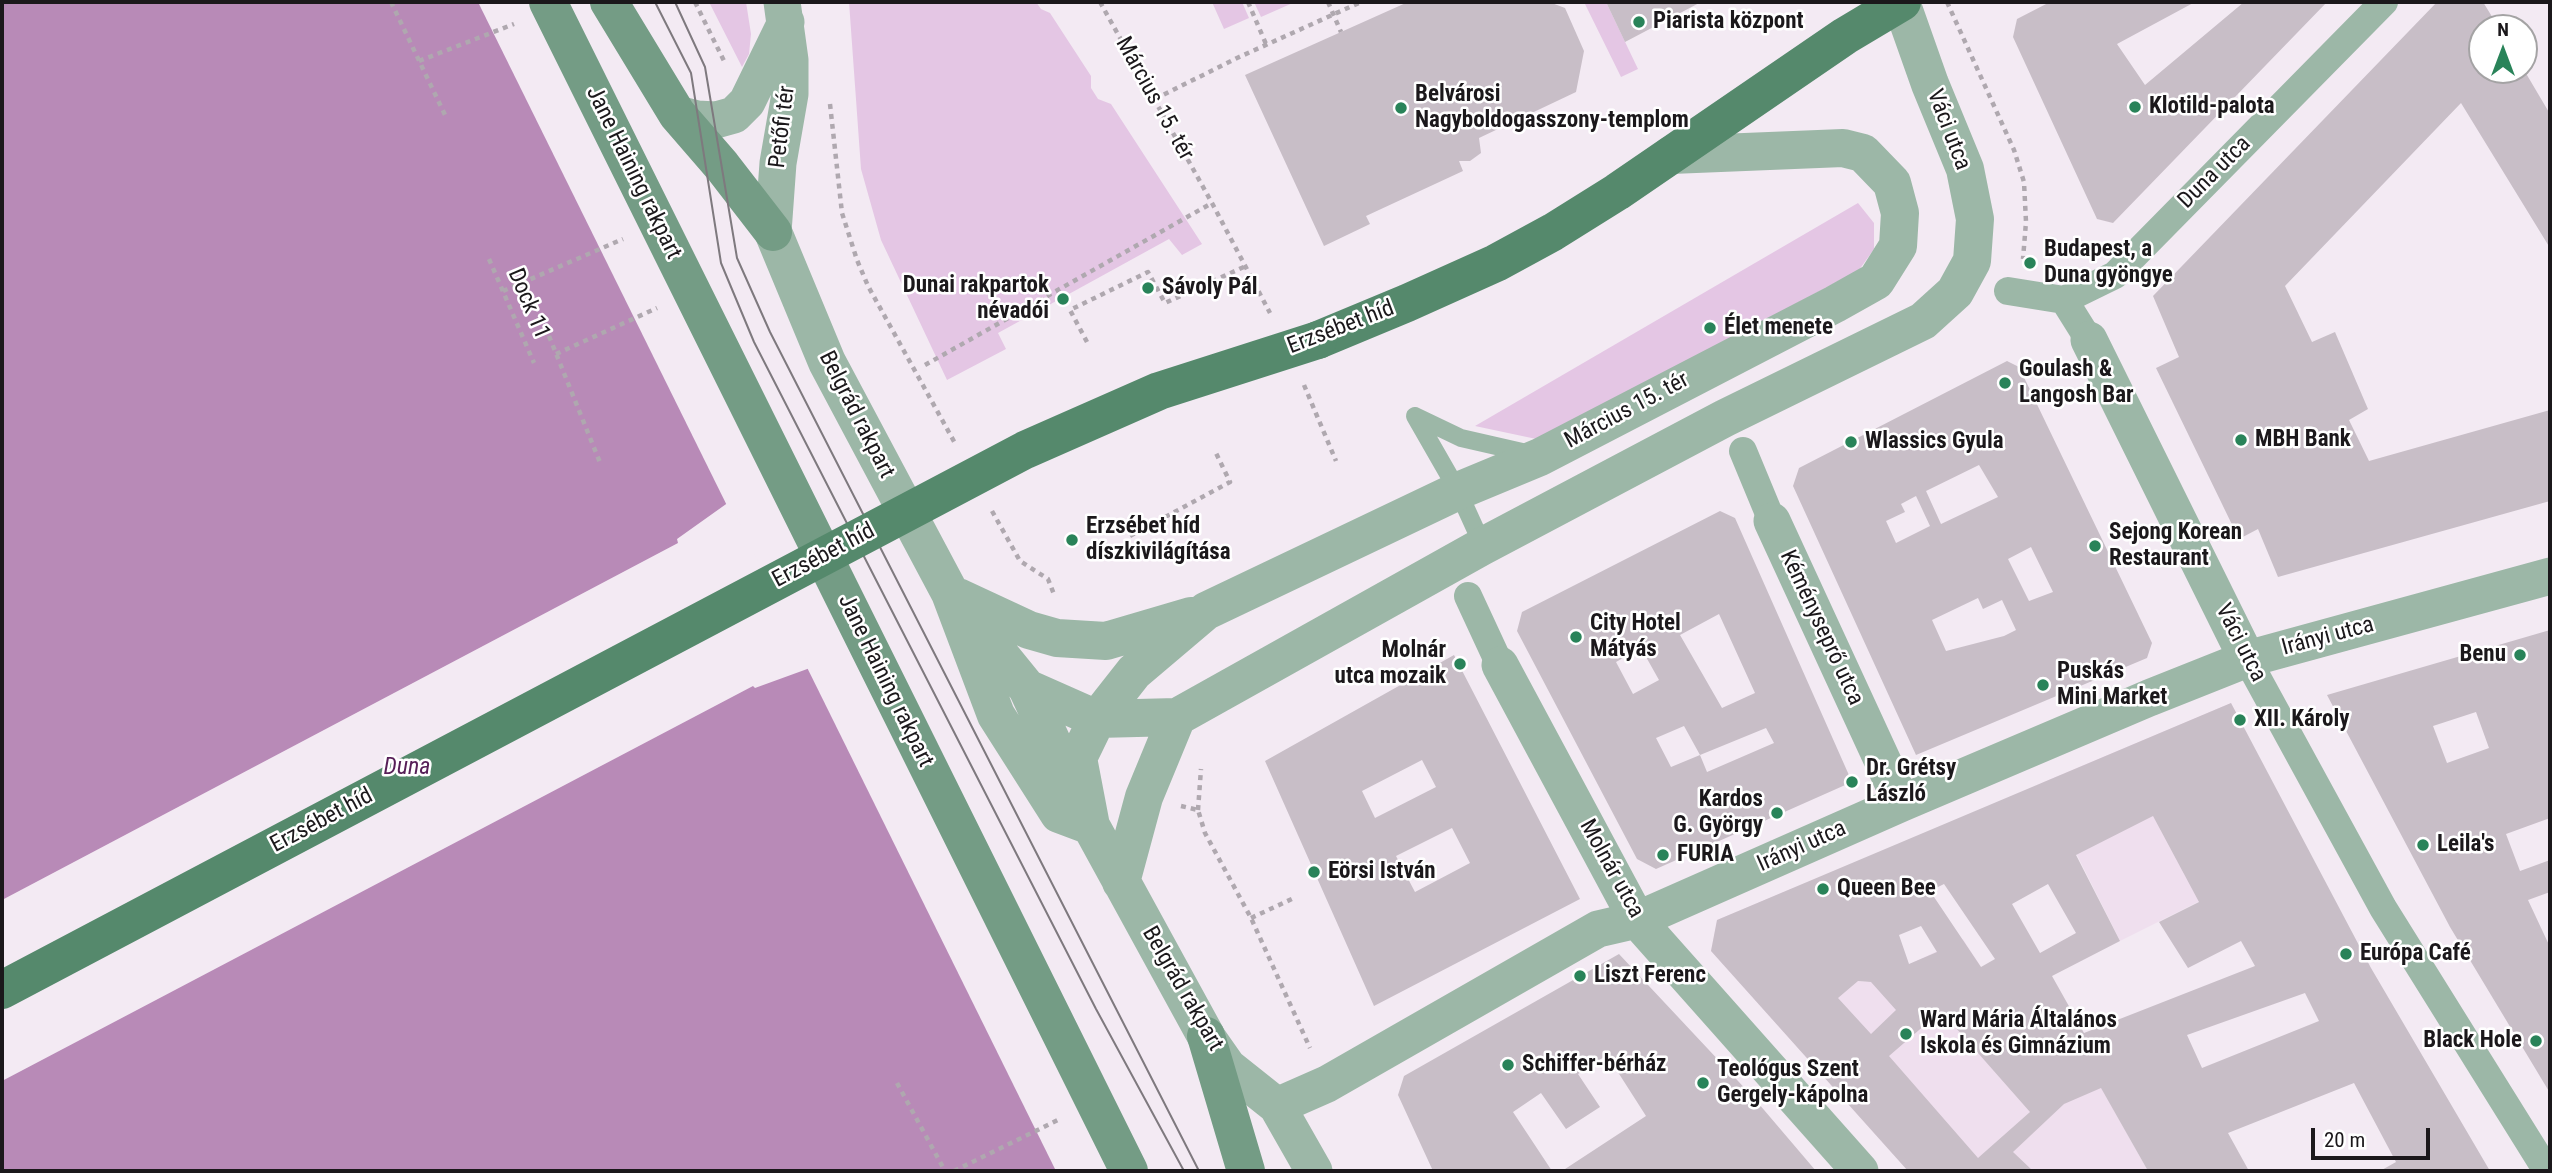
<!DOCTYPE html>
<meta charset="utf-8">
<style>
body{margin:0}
#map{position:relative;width:2552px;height:1173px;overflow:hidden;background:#f3eaf3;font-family:"Roboto Condensed",sans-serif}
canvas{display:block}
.frame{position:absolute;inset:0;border:4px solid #1b181b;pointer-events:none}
.north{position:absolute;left:2468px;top:14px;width:70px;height:70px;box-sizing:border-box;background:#fff;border:2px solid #a4a3a4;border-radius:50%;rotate:0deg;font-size:19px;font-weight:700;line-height:28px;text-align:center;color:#1b181b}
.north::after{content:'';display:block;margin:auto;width:24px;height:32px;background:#298359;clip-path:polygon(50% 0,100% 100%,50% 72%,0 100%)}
.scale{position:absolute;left:2311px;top:1128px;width:119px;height:32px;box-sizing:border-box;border:4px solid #1b181b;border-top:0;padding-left:9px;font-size:21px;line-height:24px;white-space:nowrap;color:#1b181b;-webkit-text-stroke:5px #fff;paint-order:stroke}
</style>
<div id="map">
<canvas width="2552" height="1173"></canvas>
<div class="frame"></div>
<div class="north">N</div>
<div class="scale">20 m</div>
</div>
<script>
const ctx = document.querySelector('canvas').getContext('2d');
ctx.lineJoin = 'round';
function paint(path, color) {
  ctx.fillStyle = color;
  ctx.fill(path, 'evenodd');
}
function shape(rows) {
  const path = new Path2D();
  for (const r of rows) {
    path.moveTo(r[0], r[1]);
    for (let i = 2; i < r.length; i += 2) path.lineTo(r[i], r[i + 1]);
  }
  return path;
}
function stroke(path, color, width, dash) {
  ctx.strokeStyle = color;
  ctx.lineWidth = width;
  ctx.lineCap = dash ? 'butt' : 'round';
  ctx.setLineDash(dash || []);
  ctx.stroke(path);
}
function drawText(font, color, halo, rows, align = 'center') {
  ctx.font = font + ' "Roboto Condensed",sans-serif';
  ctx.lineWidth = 5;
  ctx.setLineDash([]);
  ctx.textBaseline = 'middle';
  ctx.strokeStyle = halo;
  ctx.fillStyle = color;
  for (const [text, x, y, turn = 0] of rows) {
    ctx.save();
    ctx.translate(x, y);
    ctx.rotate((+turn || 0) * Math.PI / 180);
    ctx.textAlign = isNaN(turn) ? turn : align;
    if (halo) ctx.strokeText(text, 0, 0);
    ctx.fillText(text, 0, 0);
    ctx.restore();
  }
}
paint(shape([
 [2231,703,2306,848,2120,941,2041,783],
 [1793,888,1858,981,1871,982,1963,939,1981,967,2092,1071,2148,1171,1908,1171,1711,951,1717,920]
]), '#efdfee');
paint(shape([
 [709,2,746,2,751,34,749,54,742,67],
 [849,2,1036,2,1041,9,1050,13,1091,76,1091,88,1098,99,1111,104,1202,244,1182,255,1169,239,998,333,1006,349,947,380,881,240,861,169],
 [1212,2,1242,2,1249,18,1224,29],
 [1254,2,1295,2,1261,17],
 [1584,2,1606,2,1638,69,1621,77],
 [1858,203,1874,223,1874,249,1859,270,1541,440,1475,426]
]), '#e4c6e4');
paint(shape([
 [2,2,478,2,1056,1171,2,1171]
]), '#b88ab7');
paint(shape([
 [729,502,810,668,755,688,753,686,2,1081,2,900,678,543,677,539]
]), '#f3eaf3');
paint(shape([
 [1408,2,1549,2,1565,8,1584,51,1576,92,1479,138,1481,153,1470,161,1459,161,1463,171,1366,216,1370,224,1324,246,1245,75],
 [1606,2,1701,2,1625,42],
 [2050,2,2195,2,2117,44,2145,85,2244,2,2327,2,2113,223,2097,219,2013,37,2017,19],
 [2437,2,2483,2,2499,28,2482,28,2482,70,2524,70,2550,114,2550,248,2461,103,2285,286,2312,342,2335,332,2368,409,2349,420,2369,461,2550,410,2550,501,2278,577,2258,529,2239,539,2156,368,2179,357,2153,296],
 [2007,361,2019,367,2152,643,2147,658,1916,755,1793,486,1799,468],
 [1979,465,1998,497,1941,524,1926,491],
 [1916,496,1930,526,1896,543,1886,521,1905,512,1901,504],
 [2031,547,2053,592,2029,601,2008,559],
 [1978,598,1983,609,2002,600,2016,630,2004,636,1946,651,1932,620],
 [1720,511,1735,518,1852,782,1656,869,1637,859,1517,631,1522,612],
 [1719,614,1755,693,1722,708,1680,635],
 [1641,648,1659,680,1633,694,1616,662],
 [1684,726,1700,755,1671,767,1656,738],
 [1766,728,1774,743,1707,772,1700,755],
 [2550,630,2550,818,2506,834,2520,871,2550,860,2550,892,2528,900,2550,947,2550,1093,2450,927,2327,695],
 [2476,712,2489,748,2447,763,2433,726],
 [1454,655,1580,899,1374,1006,1265,761],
 [1422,760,1436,787,1375,818,1362,791],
 [1452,828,1470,863,1415,892,1396,856],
 [2231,703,2371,968,2490,1171,2380,1171,2396,1162,2354,1083,2228,1133,2249,1171,2148,1171,2101,1088,2064,1104,2013,1152,2033,1171,1908,1171,1711,951,1717,920],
 [2153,816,2199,902,2159,922,2188,968,2241,941,2255,966,2084,1033,2052,976,2120,941,2076,855],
 [1944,884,1995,959,1981,967,1930,891],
 [2048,884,2076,933,2040,953,2012,904],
 [1921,926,1937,952,1909,964,1899,935],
 [1858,981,1871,982,1896,1010,1871,1034,1838,998],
 [2305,993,2319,1021,2202,1068,2187,1035],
 [1941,1011,2030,1112,1978,1158,1889,1056],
 [1619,954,1753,1097,1816,1171,1562,1171,1646,1116,1607,1055,1578,1074,1600,1107,1566,1129,1541,1093,1513,1112,1552,1171,1433,1171,1398,1095,1404,1076]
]), '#c8bec7');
stroke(shape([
 [391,2,446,117],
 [695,2,724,61],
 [1100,2,1212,203,1270,313],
 [1248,2,1266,44],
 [1328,2,1341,32],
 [1947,2,2014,150,2024,182,2026,222,2023,259],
 [419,61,514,24],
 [1155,99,1237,58,1361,2],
 [830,104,842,213,857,260,868,286,956,445],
 [489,259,534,363],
 [503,291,623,239],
 [549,336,601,465],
 [1087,342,1070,310,1148,272,1165,303,1246,266],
 [556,354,657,308],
 [925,365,1212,203],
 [1304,385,1336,461],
 [992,511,1020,561,1048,579,1055,597],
 [1130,536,1230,482,1215,451],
 [1181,806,1198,810,1205,833,1251,918,1310,1048],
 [1198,810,1201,769],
 [1251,918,1294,898],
 [897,1083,945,1171],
 [954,1171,1060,1119]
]), '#afa8af', 4.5, [5, 5]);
stroke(shape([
 [1415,416,1458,491,1483,546],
 [1415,416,1461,438,1531,454]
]), '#9cb7a7', 18);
stroke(shape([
 [2008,291,2064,300,2089,340],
 [2064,300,2115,275,2384,2],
 [1743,451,1772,521],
 [1468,596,1500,665],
 [2247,659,2383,908,2547,1171]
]), '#9cb7a7', 28);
stroke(shape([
 [677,114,697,119,716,120,734,115,747,102,786,22],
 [773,232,778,163,790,94,790,60,782,2],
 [2089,340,2247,659],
 [1772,521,1902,803],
 [1500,665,1637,920,1860,1171],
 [1207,1037,1228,1067,1277,1106,1314,1171],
 [1277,1106,1327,1084,1598,929,1637,920,1902,803,2149,698,2247,659,2550,576]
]), '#9cb7a7', 37);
stroke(shape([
 [773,232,827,362,950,593,996,715,1059,814,1091,826],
 [958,597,1029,630,1057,638,1106,641,1191,616],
 [971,619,1027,688,1091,826,1206,1036],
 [1027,688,1097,719,1177,717,1483,546,1725,418,1923,321,1955,292,1972,261,1975,219,1965,169,1930,84,1901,2],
 [1091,826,1078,758,1097,719,1134,672,1206,611,1458,491,1540,457,1835,304,1876,281,1898,246,1900,213,1892,183,1863,153,1843,148,1671,155],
 [1121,882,1144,797,1177,717]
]), '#9cb7a7', 38);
stroke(shape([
 [548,2,1129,1171],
 [609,2,677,114,722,166,773,232],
 [1206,1036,1246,1171]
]), '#749c85', 38);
stroke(shape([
 [1318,340,1407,303,1496,263,1553,232,1617,192,1845,36,1902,2]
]), '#55896c', 38);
stroke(shape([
 [655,2,691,73,721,263,754,342,1096,1009,1184,1171],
 [675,2,705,67,737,258,770,332,1199,1171]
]), '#7e797e', 2);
stroke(shape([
 [2,990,1025,450,1159,391,1318,340]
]), '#55896c', 38);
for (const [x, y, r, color] of [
 [1639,22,7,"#298359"],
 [2135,107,7,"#298359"],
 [1401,108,7,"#298359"],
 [2030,263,7,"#298359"],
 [1148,288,7,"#298359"],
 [1063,299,7,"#298359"],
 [1710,328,7,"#298359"],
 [2005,383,7,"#298359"],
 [2241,440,7,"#298359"],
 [1851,442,7,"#298359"],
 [1072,540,7,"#298359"],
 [2095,546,7,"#298359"],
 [1576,637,7,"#298359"],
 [2520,655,7,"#298359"],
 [1460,664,7,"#298359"],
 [2043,685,7,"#298359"],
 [2240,720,7,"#298359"],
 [1852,782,7,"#298359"],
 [1777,813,7,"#298359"],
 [2423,845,7,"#298359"],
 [1663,855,7,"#298359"],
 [1314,872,7,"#298359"],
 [1823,889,7,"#298359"],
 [2346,954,7,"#298359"],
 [1580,976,7,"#298359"],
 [1906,1034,7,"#298359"],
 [2536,1041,7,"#298359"],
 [1508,1065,7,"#298359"],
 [1703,1083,7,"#298359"]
]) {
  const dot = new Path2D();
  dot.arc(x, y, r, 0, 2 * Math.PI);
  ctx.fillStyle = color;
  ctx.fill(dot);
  stroke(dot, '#fff', 2.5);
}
drawText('bold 23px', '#1b181b', '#fff', [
 ["Piarista központ",1653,22],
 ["Belvárosi",1415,95],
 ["Nagyboldogasszony-templom",1415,121],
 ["Klotild-palota",2149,107],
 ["Budapest, a",2044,250],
 ["Duna gyöngye",2044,276],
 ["Dunai rakpartok",1049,286,"right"],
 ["névadói",1049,312,"right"],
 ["Sávoly Pál",1162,288],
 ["Élet menete",1724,328],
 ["Goulash &",2019,370],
 ["Langosh Bar",2019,396],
 ["MBH Bank",2255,440],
 ["Wlassics Gyula",1865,442],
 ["Erzsébet híd",1086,527],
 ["díszkivilágítása",1086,553],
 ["Sejong Korean",2109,533],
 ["Restaurant",2109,559],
 ["City Hotel",1590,624],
 ["Mátyás",1590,650],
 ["Molnár",1446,651,"right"],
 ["utca mozaik",1446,677,"right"],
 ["Benu",2506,655,"right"],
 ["Puskás",2057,672],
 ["Mini Market",2057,698],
 ["XII. Károly",2254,720],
 ["Dr. Grétsy",1866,769],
 ["László",1866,795],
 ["Kardos",1763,800,"right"],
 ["G. György",1763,826,"right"],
 ["Leila's",2437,845],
 ["FURIA",1677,855],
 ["Eörsi István",1328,872],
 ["Queen Bee",1837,889],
 ["Európa Café",2360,954],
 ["Liszt Ferenc",1594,976],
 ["Ward Mária Általános",1920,1021],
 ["Iskola és Gimnázium",1920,1047],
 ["Black Hole",2522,1041,"right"],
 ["Schiffer-bérház",1522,1065],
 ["Teológus Szent",1717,1070],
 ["Gergely-kápolna",1717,1096]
], 'left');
drawText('23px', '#1b181b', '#fff', [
 ["Március 15. tér",1154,99,61],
 ["Petőfi tér",783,127,-83],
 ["Váci utca",1948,130,69],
 ["Jane Haining rakpart",633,173,64],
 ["Duna utca",2215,173,-45],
 ["Dock 11",528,304,67],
 ["Erzsébet híd",1341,328,-21],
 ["Március 15. tér",1627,411,-28],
 ["Belgrád rakpart",856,415,63],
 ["Erzsébet híd",824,556,-28],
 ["Kéményseprő utca",1821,628,65],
 ["Irányi utca",2328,637,-15],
 ["Váci utca",2240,643,63],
 ["Jane Haining rakpart",885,681,64],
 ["Erzsébet híd",322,821,-28],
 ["Irányi utca",1802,847,-24],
 ["Molnár utca",1611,869,61],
 ["Belgrád rakpart",1182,989,60]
]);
drawText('italic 24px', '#571f58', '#fff', [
 ["Duna",407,768]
]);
</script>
